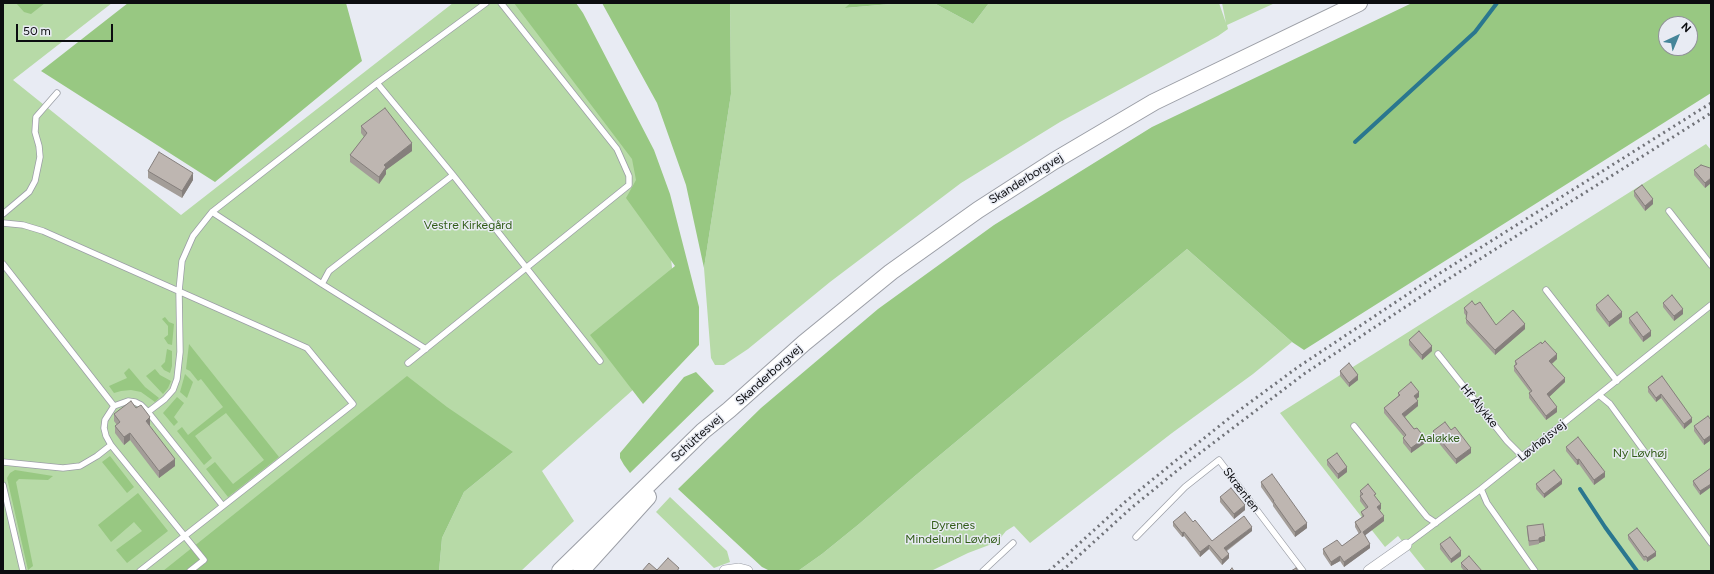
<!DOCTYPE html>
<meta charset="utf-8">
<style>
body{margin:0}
#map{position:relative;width:1714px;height:574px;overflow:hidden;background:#e8ebf3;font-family:Figtree,sans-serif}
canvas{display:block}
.frame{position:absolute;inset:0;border:4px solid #0c0d10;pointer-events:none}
.north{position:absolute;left:1658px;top:16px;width:40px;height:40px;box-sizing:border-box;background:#e8ebf3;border:1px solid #909298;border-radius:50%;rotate:44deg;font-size:11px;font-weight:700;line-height:16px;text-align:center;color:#0c0d10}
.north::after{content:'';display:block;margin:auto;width:14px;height:18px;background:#458599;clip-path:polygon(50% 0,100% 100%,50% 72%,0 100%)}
.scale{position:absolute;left:16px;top:24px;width:97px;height:18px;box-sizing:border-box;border:2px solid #0c0d10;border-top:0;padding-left:5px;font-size:12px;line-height:14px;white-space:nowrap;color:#0c0d10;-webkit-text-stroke:3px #e8ebf3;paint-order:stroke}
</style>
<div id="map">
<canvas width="1714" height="574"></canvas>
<div class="frame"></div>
<div class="north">N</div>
<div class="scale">50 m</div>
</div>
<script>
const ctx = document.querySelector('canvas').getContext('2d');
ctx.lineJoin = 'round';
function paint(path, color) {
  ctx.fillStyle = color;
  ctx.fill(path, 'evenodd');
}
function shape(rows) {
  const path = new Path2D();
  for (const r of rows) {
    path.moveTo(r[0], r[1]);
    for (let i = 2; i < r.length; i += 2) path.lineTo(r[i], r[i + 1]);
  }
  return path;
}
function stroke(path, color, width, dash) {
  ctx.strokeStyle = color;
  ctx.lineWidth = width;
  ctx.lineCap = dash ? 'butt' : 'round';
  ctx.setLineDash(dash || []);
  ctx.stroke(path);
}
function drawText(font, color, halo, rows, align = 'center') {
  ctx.font = font + ' Figtree,sans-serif';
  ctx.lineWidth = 3;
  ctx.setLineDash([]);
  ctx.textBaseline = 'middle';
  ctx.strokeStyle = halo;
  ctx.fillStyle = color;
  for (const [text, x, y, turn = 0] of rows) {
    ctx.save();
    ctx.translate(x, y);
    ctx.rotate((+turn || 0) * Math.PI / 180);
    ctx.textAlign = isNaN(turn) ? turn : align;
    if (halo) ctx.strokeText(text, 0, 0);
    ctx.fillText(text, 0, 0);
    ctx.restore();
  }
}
paint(shape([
 [3,3,112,3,13,80,181,215,453,3,543,3,641,155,669,241,681,347,542,471,574,521,521,571,439,571,442,538,464,492,513,452,249,571,3,571],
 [730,3,850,3,846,8,902,3,934,3,973,24,989,3,1219,3,1226,23,1222,3,1275,3,1227,25,1228,29,1218,36,1060,122,961,183,830,282,748,349,724,365,715,365,711,358,704,268,731,94],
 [1706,144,1711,150,1711,571,1426,571,1398,536,1385,547,1280,413],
 [1187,249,1292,342,1253,374,1172,433,1030,543,1014,526,1006,531,997,542,968,553,931,571,798,571,822,554,859,524,916,475],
 [670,497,727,551,730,562,714,568,656,512]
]), '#b7daa7');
paint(shape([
 [16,3,45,3,31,14,24,12],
 [128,3,346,3,362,61,215,182,41,71],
 [514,3,576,3,583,13,654,150,670,194,699,307,699,345,643,404,590,335,675,266,626,198,636,180,632,159],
 [602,3,730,3,731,94,704,268,686,185,657,103],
 [850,3,902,3,845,8],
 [934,3,989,3,973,24],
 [1412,3,1711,3,1711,93,1304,350,1292,342,1187,249,916,475,859,524,822,554,798,571,770,571,762,567,678,489,761,408,878,309,994,225,1152,127],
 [1666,24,1690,24,1690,48,1666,48],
 [165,317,169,322,174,324,172,345,168,344,164,338,168,335,168,326,162,319],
 [189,344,279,457,228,497,206,469,215,462,233,484,264,460,226,413,195,436,212,458,204,465,177,431,182,427,188,435,223,407,201,379,198,381,190,371,186,369],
 [167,349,172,351,172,366,170,373,164,370,161,366,165,362],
 [129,368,145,387,159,398,155,402,141,392,131,390,121,391,114,393,109,386,127,378,124,373],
 [155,369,160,375,171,381,168,388,163,394,146,376],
 [696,372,714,391,630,473,624,465,620,458,620,453,684,377],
 [185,374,193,382,187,398,180,392],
 [407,376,447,407,513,452,464,492,442,538,439,571,163,571],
 [177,397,184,403,174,417,178,422,174,426,163,413],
 [110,456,134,487,127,493,102,462],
 [15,470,53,476,48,480,19,479,16,482,33,566,28,570,7,478,10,473],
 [138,493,168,531,127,563,116,550,142,531,134,522,111,542,98,525]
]), '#98c882');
stroke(shape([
 [1355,142,1475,32,1497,3],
 [1580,489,1605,527,1637,571]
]), '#2a778f', 4);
const service = shape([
 [377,83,453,175,600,361],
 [1669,211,1711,265],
 [212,212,322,284,426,349],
 [3,214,29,192,35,181,40,157,39,146,35,132,36,117,57,93],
 [3,223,23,225,43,231,307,348,353,404,140,571],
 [3,264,114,406],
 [322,284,329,271,453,175],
 [1546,290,1617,381],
 [1438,354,1507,441,1522,456],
 [408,363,629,185,629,176,617,149,501,3],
 [1599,395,1610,404,1711,543],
 [148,412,165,399,173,390,177,379,180,352,179,291,182,261,193,236,212,212,377,83,486,3],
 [1354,426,1427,517,1436,523],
 [3,462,63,468,80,466,97,456,111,445],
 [3,485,23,571],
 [1481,489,1487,503,1535,571],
 [1136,537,1185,487,1219,460,1303,571],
 [1406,545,1481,489,1711,305],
 [190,571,204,560,111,445,106,436,104,428,105,420,114,406,128,401,135,402,141,405,148,412,223,506],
 [983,571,1013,543]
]);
const minor = shape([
 [725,571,739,569,747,571],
 [1369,571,1406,545]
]);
const secondary = shape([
 [560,571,703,431,729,410,804,343,891,272,978,210,1054,161,1154,102,1359,3],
 [581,571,648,497]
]);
stroke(service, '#9b9ea6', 7);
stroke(minor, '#9b9ea6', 12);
stroke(secondary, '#9b9ea6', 18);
stroke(service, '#fff', 5.5);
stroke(minor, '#fff', 11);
stroke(secondary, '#fff', 16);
stroke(shape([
 [1049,571,1125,502,1174,462,1237,412,1298,367,1429,280,1711,103],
 [1062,571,1130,509,1179,469,1304,374,1434,288,1711,113]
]), '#717379', 3, [2, 4]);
paint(shape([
 [361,126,412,151,386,170,386,174,379,184,350,162,350,155,364,137,361,133],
 [1711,169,1711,183,1705,188,1694,175,1694,170],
 [148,171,193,180,182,198,148,178],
 [1634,191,1653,204,1645,211,1634,196],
 [1663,303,1683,314,1674,321,1663,307],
 [1475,305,1496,325,1525,329,1495,355,1466,323,1466,316,1464,313,1464,308],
 [1596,305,1622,317,1609,327,1596,310],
 [1629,318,1651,336,1643,342,1629,323],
 [1409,340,1432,351,1422,360,1409,345],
 [1557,359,1552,364,1565,382,1549,397,1557,412,1546,420,1529,398,1529,393,1530,392,1514,371,1514,366,1515,366,1515,361],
 [1340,371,1358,380,1349,387,1340,376],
 [1662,376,1692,422,1684,429,1661,398,1656,402,1648,392,1648,387],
 [1398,393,1419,397,1416,399,1418,406,1405,417,1425,443,1411,453,1403,443,1403,438,1404,437,1384,413,1384,408,1398,396],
 [136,408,150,425,149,425,175,466,159,478,130,440,124,445,115,433,115,426,117,425,114,421,114,414],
 [1711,420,1711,440,1704,445,1694,431,1694,426],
 [1451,430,1471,453,1456,464,1433,436,1433,431],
 [1566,447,1605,477,1594,485,1579,464,1577,465,1566,451],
 [1327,460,1347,472,1338,479,1327,465],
 [1711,468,1711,487,1700,495,1693,485,1693,481],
 [1261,482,1307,528,1295,537,1273,506,1273,504,1261,487],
 [1536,484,1562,484,1544,498,1536,489],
 [1360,491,1376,498,1381,509,1379,510,1384,521,1365,535,1370,548,1344,567,1340,561,1331,566,1323,554,1323,549,1342,546,1359,534,1355,527,1355,522,1362,517,1361,512,1366,509,1360,501],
 [1220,497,1245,510,1234,519,1220,502],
 [1173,522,1193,522,1212,541,1252,531,1227,551,1229,558,1222,565,1209,549,1200,557,1184,536,1182,537,1173,526],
 [1527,526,1545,541,1539,543,1539,544,1529,546,1527,531],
 [1628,535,1656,556,1647,562,1646,560,1644,561,1628,539],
 [1440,544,1461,556,1451,563,1440,549],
 [1461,563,1482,571,1464,571,1461,567]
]), '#a39d98');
paint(shape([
 [412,143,412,151,386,170,386,174,379,184,379,177,384,165],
 [193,173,193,180,182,198,182,191],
 [1711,178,1711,183,1705,188,1705,183],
 [1653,199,1653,204,1645,211,1645,206],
 [1683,309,1683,314,1674,321,1674,316],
 [1622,312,1622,317,1609,327,1609,322],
 [1525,324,1525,329,1495,355,1495,350],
 [1651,331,1651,336,1643,342,1643,337],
 [1432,346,1432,351,1422,360,1422,355],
 [1557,354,1557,359,1549,366,1549,361],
 [1358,375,1358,380,1349,387,1349,383],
 [1565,378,1565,382,1547,399,1547,394],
 [1419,392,1419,397,1414,401,1414,396],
 [1661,394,1661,398,1656,402,1656,398],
 [1418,401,1418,406,1402,419,1402,414],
 [1557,407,1557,412,1546,420,1546,416],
 [150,417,150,425,146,428,146,421],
 [1692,418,1692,422,1684,429,1684,424],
 [130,433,130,440,124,445,124,437],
 [1711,435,1711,440,1704,445,1704,440],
 [1425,438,1425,443,1411,453,1411,448],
 [1471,448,1471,453,1456,464,1456,459],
 [175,459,175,466,159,478,159,471],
 [1579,459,1579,464,1577,465,1577,460],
 [1347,467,1347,472,1338,479,1338,474],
 [1605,472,1605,477,1594,485,1594,480],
 [1562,480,1562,484,1544,498,1544,494],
 [1711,484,1711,487,1700,495,1700,491],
 [1381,504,1381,509,1377,512,1377,507],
 [1245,505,1245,510,1234,519,1234,514],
 [1384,516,1384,521,1363,537,1363,532],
 [1307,523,1307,528,1295,537,1295,532],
 [1252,527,1252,531,1224,552,1224,548],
 [1184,532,1184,536,1182,537,1182,533],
 [1545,536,1545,541,1539,543,1539,538],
 [1370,544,1370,548,1344,567,1344,562],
 [1209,545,1209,549,1200,557,1200,552],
 [1461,551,1461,556,1451,563,1451,559],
 [1656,552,1656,556,1647,562,1647,558],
 [1229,554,1229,558,1222,565,1222,560],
 [1340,556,1340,561,1331,566,1331,562]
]), '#857f7c');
const building = shape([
 [385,108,412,143,384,165,386,167,379,177,350,155,367,133,361,126,385,108],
 [159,152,193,173,182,191,148,171,159,152],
 [1701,165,1710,168,1711,169,1711,178,1705,183,1694,170,1701,165],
 [1642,185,1653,199,1645,206,1634,191,1642,185],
 [1608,295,1622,312,1609,322,1596,305,1608,295],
 [1672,295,1683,309,1674,316,1663,303,1672,295],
 [1472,301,1475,305,1480,302,1496,325,1513,310,1525,324,1495,350,1466,319,1467,312,1464,308,1472,301],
 [1637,312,1651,331,1643,337,1629,318,1637,312],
 [1419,331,1432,346,1422,355,1409,340,1419,331],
 [1545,341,1557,354,1549,361,1565,378,1547,394,1557,407,1546,416,1529,393,1532,391,1514,366,1517,364,1515,361,1541,342,1542,344,1545,341],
 [1349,363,1358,375,1349,383,1340,371,1349,363],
 [1662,376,1692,418,1684,424,1661,394,1656,398,1648,387,1662,376],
 [1411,382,1419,392,1414,396,1418,401,1402,414,1414,429,1417,428,1425,438,1411,448,1403,438,1406,435,1384,408,1400,395,1398,393,1411,382],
 [131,401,136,408,141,405,150,417,146,421,175,459,159,471,130,433,124,437,115,426,120,422,114,414,131,401],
 [1708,416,1711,420,1711,435,1704,440,1694,426,1708,416],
 [1445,422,1451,430,1455,427,1471,448,1456,459,1433,431,1445,422],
 [1578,437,1605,472,1594,480,1579,459,1577,460,1566,447,1578,437],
 [1337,453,1347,467,1338,474,1327,460,1337,453],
 [1711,468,1711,484,1700,491,1693,481,1711,468],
 [1554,470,1562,480,1544,494,1536,484,1554,470],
 [1272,474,1307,523,1295,532,1273,501,1274,501,1261,482,1272,474],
 [1368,484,1376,494,1374,495,1381,504,1377,507,1384,516,1363,532,1370,544,1344,562,1340,556,1331,562,1323,549,1337,540,1342,546,1361,532,1355,522,1364,516,1361,512,1368,507,1360,496,1363,494,1360,491,1368,484],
 [1231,488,1245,505,1234,514,1220,497,1231,488],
 [1185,512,1193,522,1195,520,1212,541,1244,516,1252,527,1224,548,1229,554,1222,560,1209,545,1200,552,1184,532,1182,533,1173,522,1185,512],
 [1543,524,1545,536,1539,538,1539,540,1529,541,1527,526,1543,524],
 [1637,528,1656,552,1647,558,1646,556,1644,557,1628,535,1637,528],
 [1450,537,1461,551,1451,559,1440,544,1450,537],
 [1469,556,1482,571,1469,571,1461,563,1469,556],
 [668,558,679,568,677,571,642,571,649,563,657,570,668,558],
 [1232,568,1234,571,1229,571,1232,568],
 [1296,568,1298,571,1291,571,1296,568]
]);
paint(building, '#beb6b1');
stroke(building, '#857f7c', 1);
drawText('12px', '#0c0d10', '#e8ebf3', [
 ["Skanderborgvej",1026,179,-32],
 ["Skanderborgvej",769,375,-42],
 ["Hf Ålykke",1479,406,51],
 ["Schüttesvej",697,438,-42],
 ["Løvhøjsvej",1542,441,-39],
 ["Skrænten",1241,490,53]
]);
drawText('12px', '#315c17', '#e8ebf3', [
 ["Vestre Kirkegård",468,225],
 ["Aaløkke",1439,438],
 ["Ny Løvhøj",1640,453],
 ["Dyrenes",953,525],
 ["Mindelund Løvhøj",953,539]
]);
</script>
